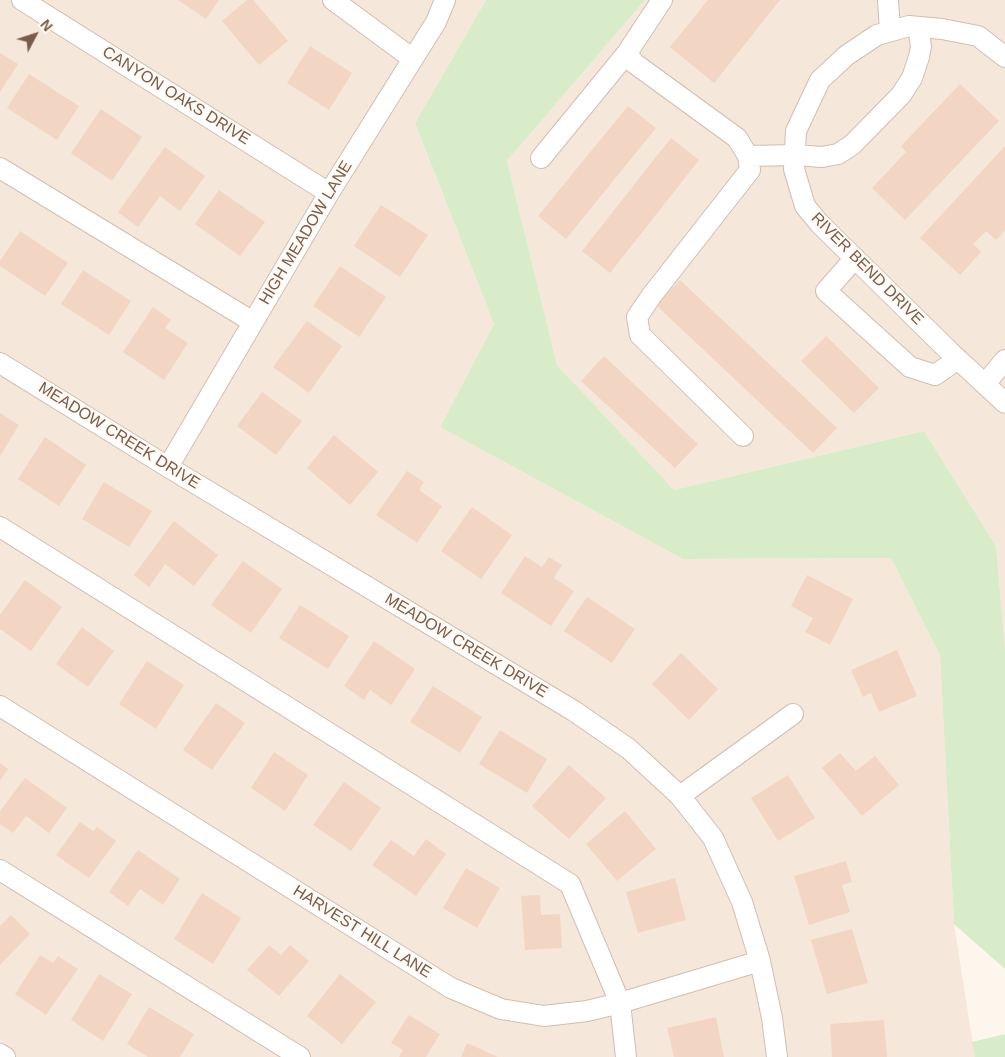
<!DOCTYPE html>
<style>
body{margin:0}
#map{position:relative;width:1005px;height:1057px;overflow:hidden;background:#fdf6ec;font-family:Arial,sans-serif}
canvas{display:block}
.north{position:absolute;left:10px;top:10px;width:50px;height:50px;-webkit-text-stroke:4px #fffaf3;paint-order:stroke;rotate:50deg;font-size:14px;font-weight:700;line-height:20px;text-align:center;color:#7a5c4d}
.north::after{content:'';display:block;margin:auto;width:18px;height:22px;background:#7a5c4d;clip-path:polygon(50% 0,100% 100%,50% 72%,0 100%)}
</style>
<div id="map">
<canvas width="1005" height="1057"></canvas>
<div class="north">N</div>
</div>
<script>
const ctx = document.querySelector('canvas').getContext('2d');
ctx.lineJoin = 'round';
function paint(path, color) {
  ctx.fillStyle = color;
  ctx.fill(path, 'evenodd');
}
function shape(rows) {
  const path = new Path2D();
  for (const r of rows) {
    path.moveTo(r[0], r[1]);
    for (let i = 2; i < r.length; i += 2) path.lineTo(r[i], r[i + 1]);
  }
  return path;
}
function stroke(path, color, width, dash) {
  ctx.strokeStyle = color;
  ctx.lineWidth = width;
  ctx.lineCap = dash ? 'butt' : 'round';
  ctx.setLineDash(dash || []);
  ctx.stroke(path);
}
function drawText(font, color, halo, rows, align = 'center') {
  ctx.font = font + ' Arial,sans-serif';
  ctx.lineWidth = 4;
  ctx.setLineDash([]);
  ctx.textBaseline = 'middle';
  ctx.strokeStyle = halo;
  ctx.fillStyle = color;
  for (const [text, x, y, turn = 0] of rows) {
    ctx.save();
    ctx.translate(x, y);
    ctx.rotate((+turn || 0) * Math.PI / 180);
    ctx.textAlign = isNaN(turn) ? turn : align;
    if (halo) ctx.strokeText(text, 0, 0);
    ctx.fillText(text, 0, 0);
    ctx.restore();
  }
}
paint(shape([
 [0,0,486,0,415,123,494,324,440,427,683,559,891,558,940,654,954,924,975,1057,0,1057],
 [645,0,1005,0,1005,648,996,546,924,431,674,490,557,365,507,161]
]), '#f5e8da');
paint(shape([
 [486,0,645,0,507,161,557,365,674,490,924,431,996,546,1005,648,1005,969,954,924,940,655,891,558,683,559,440,427,494,324,415,123],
 [1005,1034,1005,1057,975,1057,972,1042]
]), '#d8ecc9');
paint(shape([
 [178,0,219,0,206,19],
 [247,0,253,0,288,41,259,65,222,21],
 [708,0,780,0,714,83,670,47],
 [310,46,352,73,329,110,287,83],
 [0,53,18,64,0,92],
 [29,74,79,106,57,140,7,108],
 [960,84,999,121,905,220,872,188,906,152,901,146],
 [628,106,656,128,566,239,538,216],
 [101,109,142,137,112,181,71,153],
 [671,138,699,160,610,273,582,251],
 [1005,146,1005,230,996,240,986,231,973,244,981,252,960,275,920,238],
 [165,147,205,176,180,211,160,196,138,227,118,212],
 [219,190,265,222,240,256,195,224],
 [381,205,428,235,400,277,354,246],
 [20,231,68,263,45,296,0,266,0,261],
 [340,266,386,297,359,337,313,306],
 [83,270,131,301,109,335,61,304],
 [680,280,837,428,813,453,656,305],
 [153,307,171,320,165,328,188,343,164,380,123,352],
 [307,321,342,346,309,393,273,367],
 [826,336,879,388,854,413,801,361],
 [604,356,698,444,675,468,581,381],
 [262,392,302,421,276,455,237,426],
 [0,413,19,425,0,456],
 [334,435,378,472,350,505,307,468],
 [45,437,86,465,59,506,18,479],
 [407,471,424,482,419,490,442,506,417,543,376,515],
 [104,482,152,511,129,547,82,519],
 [472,507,512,535,481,579,441,551],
 [174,521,218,555,194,586,165,564,149,587,134,575],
 [525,556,542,567,549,557,562,565,554,578,574,591,551,626,501,593],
 [243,561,282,589,251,633,211,605],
 [807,575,853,599,830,645,805,632,813,618,791,606],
 [25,580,62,607,31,651,0,629,0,615],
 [587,597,635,629,612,663,564,631],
 [300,605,349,636,328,669,279,638],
 [82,627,114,651,88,687,56,664],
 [374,641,415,669,391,705,370,690,364,700,344,686],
 [897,650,917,696,879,712,871,693,863,697,851,670],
 [681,653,718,689,689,720,652,684],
 [147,661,184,685,156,729,119,704],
 [433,686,482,717,460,753,410,722],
 [216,703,245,723,212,770,183,750],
 [500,730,547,759,527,793,479,764],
 [274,752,308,775,285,811,251,788],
 [840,753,856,771,875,756,899,785,862,816,822,768],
 [0,763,8,769,0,781],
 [569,765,606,798,569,839,532,806],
 [788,775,815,818,778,841,751,798],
 [25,778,67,808,49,833,26,816,13,833,0,824,0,811],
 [344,782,381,808,351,851,313,825],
 [625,811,656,849,617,881,586,844],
 [80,822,93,831,97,827,116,841,89,878,56,855],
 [426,839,446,854,416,896,372,865,391,840,414,856],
 [138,850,180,879,163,905,140,889,128,906,109,892],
 [846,861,852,882,842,885,850,912,809,925,794,876],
 [466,868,500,888,477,928,443,908],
 [675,878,686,920,638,933,626,892],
 [202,893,241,918,213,964,174,939],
 [540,895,541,915,560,914,562,948,525,950,521,896],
 [11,915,30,934,0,965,0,926],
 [852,929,868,983,827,994,811,940],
 [269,945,281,955,290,945,309,961,279,996,247,970],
 [40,955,53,963,58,956,78,969,46,1015,15,994],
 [99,974,132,994,103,1041,71,1020],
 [340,974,376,1002,342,1044,307,1016],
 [149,1007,194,1034,180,1057,148,1057,127,1044],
 [409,1015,440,1034,426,1057,399,1057,403,1050,391,1043],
 [716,1017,724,1057,674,1057,667,1028],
 [884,1020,887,1057,832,1057,830,1024],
 [467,1043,498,1057,461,1057]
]), '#f3d5c3');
const minor = shape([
 [22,0,329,193],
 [333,0,413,59],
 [662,0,627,53,634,63,737,138,748,156,750,170,652,295,637,317,640,335,743,436],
 [888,0,890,31],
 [1005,57,978,36,942,29,909,26,877,35,847,55,820,80,796,131,794,169,805,206,819,223,949,351,1005,403],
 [748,156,795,155,822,157,838,154,852,145,901,95,912,78,919,57,921,46,918,27],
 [541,158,627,53],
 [0,168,253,322],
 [855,258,826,291,910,367,935,375,958,359],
 [0,363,168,467,574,711,629,749,680,796,713,838,742,902,760,961,772,1018,777,1057],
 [985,384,1005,360],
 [168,467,329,193,436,22,445,0],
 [0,527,570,884,620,1003,626,1057],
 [0,706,451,988,501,1009,544,1016,587,1011,620,1003,760,961],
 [680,796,793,714],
 [0,870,300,1057],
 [0,1054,5,1057]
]);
stroke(minor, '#d1beb0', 22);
stroke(minor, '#fff', 20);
drawText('16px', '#7a5c4d', '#fffaf3', [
 ["CANYON OAKS DRIVE",176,96,32],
 ["HIGH MEADOW LANE",306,233,-59],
 ["RIVER BEND DRIVE",867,269,45],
 ["MEADOW CREEK DRIVE",119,436,32],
 ["MEADOW CREEK DRIVE",466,646,31],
 ["HARVEST HILL LANE",362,932,32]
]);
</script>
